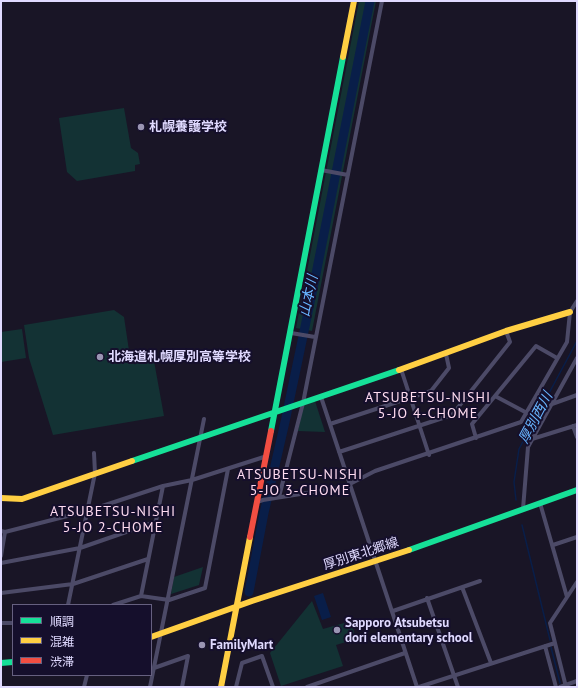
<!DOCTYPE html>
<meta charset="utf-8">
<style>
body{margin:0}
#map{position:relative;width:578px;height:688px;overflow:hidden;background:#191526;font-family:"PT Sans","Noto Sans JP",sans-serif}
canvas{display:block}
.frame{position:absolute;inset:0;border:2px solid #e0daff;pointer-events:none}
.legend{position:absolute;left:12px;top:604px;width:140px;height:72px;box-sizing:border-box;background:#150f2c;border:1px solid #666080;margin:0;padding:5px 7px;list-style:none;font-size:12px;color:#e0daff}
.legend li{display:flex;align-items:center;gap:8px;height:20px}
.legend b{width:20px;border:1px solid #666080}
</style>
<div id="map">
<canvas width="578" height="688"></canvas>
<div class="frame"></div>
<ul class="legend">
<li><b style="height:5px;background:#16e098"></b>順調</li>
<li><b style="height:5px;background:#ffcf43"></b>混雑</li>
<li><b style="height:5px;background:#f24e42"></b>渋滞</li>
</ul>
</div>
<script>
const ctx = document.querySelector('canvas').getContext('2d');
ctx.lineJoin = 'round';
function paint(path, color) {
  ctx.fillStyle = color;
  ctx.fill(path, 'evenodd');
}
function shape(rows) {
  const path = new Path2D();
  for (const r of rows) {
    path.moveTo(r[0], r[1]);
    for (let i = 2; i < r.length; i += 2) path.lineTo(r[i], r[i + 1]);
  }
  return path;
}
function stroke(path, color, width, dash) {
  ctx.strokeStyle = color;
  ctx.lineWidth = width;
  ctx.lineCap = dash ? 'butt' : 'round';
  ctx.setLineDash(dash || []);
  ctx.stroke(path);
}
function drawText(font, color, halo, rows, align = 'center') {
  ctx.font = font + ' "PT Sans","Noto Sans JP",sans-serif';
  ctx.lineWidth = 4;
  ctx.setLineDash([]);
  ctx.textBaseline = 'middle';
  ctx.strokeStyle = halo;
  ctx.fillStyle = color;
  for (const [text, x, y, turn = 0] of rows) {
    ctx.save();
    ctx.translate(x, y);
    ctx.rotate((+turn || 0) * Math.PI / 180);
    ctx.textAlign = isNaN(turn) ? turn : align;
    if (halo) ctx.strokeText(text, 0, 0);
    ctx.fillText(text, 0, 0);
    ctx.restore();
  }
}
paint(shape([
 [359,1,376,1,312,331,296,328],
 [124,108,131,148,138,153,140,164,135,165,135,171,77,181,67,172,59,118],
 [114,310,124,317,131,364,154,361,164,416,53,435,29,358,24,325],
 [22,329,26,358,1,362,1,332],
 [315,401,325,432,298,431,303,406],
 [203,567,199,585,171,594,174,577],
 [312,601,323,629,351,621,356,639,336,645,343,666,281,686,270,653]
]), '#133234');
paint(shape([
 [323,593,331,617,322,620,314,596]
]), '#091e49');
stroke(shape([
 [516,500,514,482,519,449,577,341],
 [522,525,550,640],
 [551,647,560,683]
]), '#091e49', 1.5);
stroke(shape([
 [249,592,264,513,285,422,315,279,370,1]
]), '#091e49', 9);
stroke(shape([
 [321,170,348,175],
 [291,333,315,337],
 [401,369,429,455],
 [495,396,527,413],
 [321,397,417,687],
 [552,404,577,395],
 [330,424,431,391,449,368,446,354],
 [573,426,577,437],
 [476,438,472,424,536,346,557,358],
 [532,439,577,425],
 [339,452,452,415,510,342,506,331],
 [279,497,303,403,382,1],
 [257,502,263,500,344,487,375,471,521,422,567,342,570,312,577,301],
 [540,503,567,597],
 [523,509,528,447,577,358],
 [1,531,5,532,87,511,163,486,192,480,267,456],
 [553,545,577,537],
 [1,556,5,532],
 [1,563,80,548,155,522],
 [462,587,491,663],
 [1,593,73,584,148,559],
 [141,596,163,486],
 [427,598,458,687],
 [68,605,95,473,94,453],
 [113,605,141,596,169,600,205,588,228,469],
 [393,611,480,581],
 [1,623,13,623],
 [545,646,556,687],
 [154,668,188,656,182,687],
 [84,687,87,675],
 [150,687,204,419],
 [236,687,242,663,262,656,273,687],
 [307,687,405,653],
 [419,687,555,643],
 [560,687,577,681],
 [566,687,550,623,577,582]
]), '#4c4a67', 4);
stroke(shape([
 [271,431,343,57],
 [132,461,399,370],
 [409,550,577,490],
 [1,663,13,662]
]), '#16e098', 6);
stroke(shape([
 [343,57,354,1],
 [399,370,506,331,570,312],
 [1,498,22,499,132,461],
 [151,637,252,601,409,550],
 [221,687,250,537]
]), '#ffcf43', 6);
stroke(shape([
 [250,537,271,431]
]), '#f24e42', 6);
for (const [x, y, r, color] of [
 [141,127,4,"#9a95b3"],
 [100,357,4,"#9a95b3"],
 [337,630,4,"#9a95b3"],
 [202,645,4,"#9a95b3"]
]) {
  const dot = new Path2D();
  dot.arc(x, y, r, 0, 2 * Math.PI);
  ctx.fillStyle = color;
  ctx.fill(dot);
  stroke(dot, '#150f2c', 1.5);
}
drawText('bold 13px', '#e0daff', '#150f2c', [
 ["札幌養護学校",149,127],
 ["北海道札幌厚別高等学校",108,357],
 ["Sapporo Atsubetsu",345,623],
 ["dori elementary school",345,638],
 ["FamilyMart",210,645]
], 'left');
drawText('13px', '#e0daff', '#150f2c', [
 ["厚別東北郷線",361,554,-18]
]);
drawText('italic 14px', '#68b5ff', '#150f2c', [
 ["山本川",309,296,-78],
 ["厚別西川",536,418,-62]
]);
ctx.letterSpacing = '1px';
drawText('14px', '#ffdcf1', '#150f2c', [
 ["ATSUBETSU-NISHI",428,398],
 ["5-JO 4-CHOME",428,414],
 ["ATSUBETSU-NISHI",300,475],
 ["5-JO 3-CHOME",300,491],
 ["ATSUBETSU-NISHI",113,512],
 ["5-JO 2-CHOME",113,528]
]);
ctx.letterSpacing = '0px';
</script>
